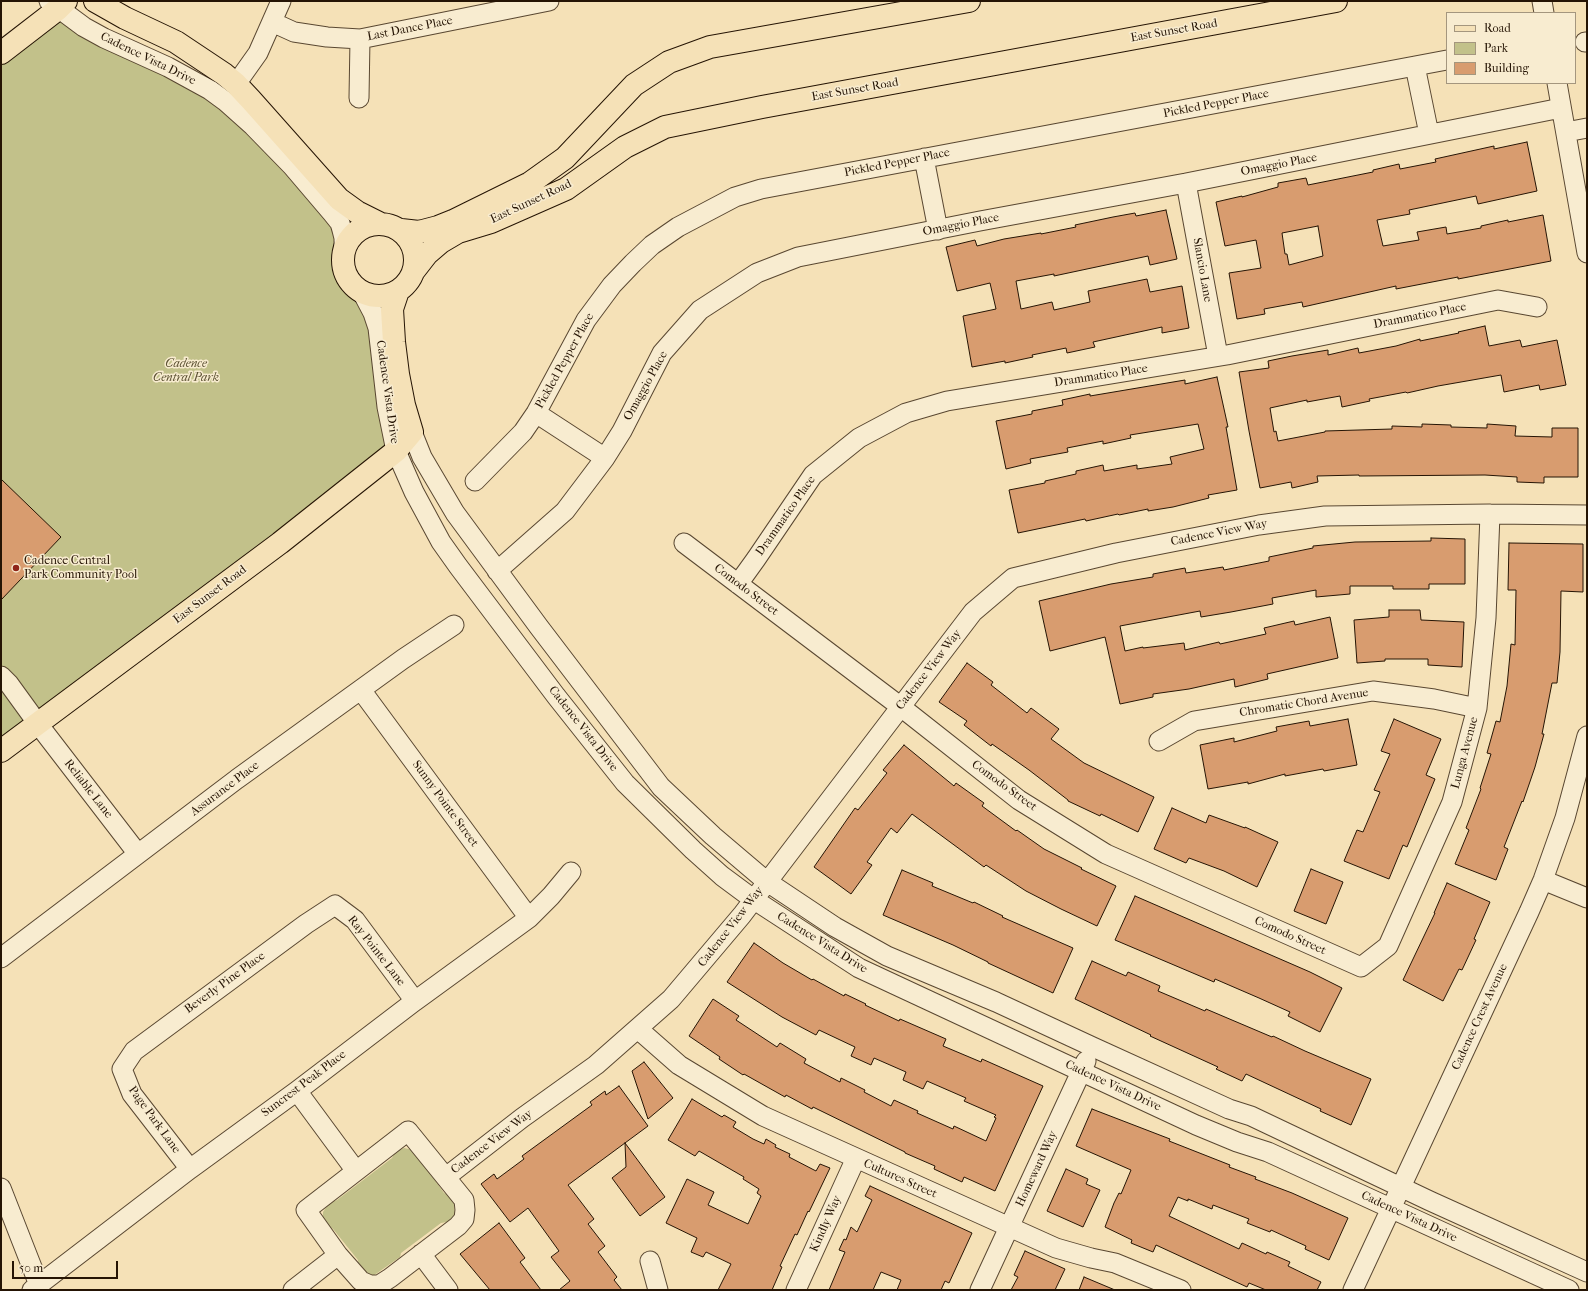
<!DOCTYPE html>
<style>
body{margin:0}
#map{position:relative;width:1588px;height:1291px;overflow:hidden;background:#f5e1b7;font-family:"IM FELL French Canon",serif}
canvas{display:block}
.frame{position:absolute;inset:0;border:2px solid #251404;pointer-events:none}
.legend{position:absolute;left:1446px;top:12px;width:130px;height:72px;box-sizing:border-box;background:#f8ecd0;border:1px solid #a4967e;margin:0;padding:5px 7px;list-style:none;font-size:12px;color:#251404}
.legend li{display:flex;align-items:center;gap:8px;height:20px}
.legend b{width:20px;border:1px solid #a4967e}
.scale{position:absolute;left:12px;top:1261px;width:106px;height:18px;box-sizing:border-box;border:2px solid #251404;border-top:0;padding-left:5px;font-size:12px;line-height:14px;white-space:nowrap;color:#251404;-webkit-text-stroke:3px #f8ecd0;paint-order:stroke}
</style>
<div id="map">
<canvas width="1588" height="1291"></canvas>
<div class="frame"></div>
<ul class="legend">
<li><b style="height:5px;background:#f5e1b7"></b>Road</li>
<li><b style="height:11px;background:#c2c18a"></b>Park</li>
<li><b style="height:11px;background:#d89c6f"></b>Building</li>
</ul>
<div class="scale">50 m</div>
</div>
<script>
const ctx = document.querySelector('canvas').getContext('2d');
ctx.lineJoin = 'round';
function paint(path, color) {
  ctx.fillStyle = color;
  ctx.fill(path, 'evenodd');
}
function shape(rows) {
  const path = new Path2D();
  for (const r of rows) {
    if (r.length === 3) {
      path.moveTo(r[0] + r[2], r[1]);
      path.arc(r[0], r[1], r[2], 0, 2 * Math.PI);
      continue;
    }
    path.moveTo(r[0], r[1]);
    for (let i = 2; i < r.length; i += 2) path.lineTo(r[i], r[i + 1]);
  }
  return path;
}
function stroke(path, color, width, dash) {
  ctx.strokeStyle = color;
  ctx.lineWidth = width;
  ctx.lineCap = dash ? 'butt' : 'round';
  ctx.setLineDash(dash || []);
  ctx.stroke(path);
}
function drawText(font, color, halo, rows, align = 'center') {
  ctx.font = font + ' "IM FELL French Canon",serif';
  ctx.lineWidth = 3;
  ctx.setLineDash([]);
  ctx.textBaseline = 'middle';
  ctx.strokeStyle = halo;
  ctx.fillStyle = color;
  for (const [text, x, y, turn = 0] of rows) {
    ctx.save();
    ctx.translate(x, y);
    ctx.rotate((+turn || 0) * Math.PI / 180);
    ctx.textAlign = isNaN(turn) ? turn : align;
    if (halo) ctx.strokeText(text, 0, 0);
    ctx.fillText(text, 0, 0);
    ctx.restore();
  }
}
paint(shape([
 [59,17,185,84,216,104,242,127,335,227,340,240,340,261,343,276,361,298,370,320,391,446,1,740,1,61],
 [404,1148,414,1150,444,1193,449,1195,454,1203,455,1214,451,1219,447,1222,441,1223,401,1253,400,1257,373,1276,363,1272,357,1265,358,1260,333,1229,327,1225,323,1218,323,1212,329,1203,337,1200,392,1158,395,1152]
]), '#c2c18a');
const building = shape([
 [1527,142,1537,191,1478,204,1476,196,1409,210,1410,214,1377,220,1383,246,1419,240,1417,232,1446,227,1447,234,1481,228,1481,226,1508,220,1508,222,1543,215,1551,261,1458,279,1458,277,1396,289,1396,286,1303,307,1302,302,1264,309,1265,314,1237,319,1229,273,1261,268,1256,240,1225,246,1216,202,1242,196,1242,197,1278,187,1278,183,1306,178,1308,185,1373,172,1373,170,1399,164,1400,169,1436,162,1435,159,1494,146,1494,149,1527,142],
 [1318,226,1323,256,1289,265,1287,254,1285,254,1282,233,1318,226],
 [1166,210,1177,259,1150,265,1148,256,1054,276,1054,274,1016,281,1021,309,1052,302,1054,310,1090,302,1088,291,1147,279,1150,292,1182,286,1189,328,1162,333,1162,327,1093,342,1095,347,1067,353,1066,348,1032,355,1033,357,1005,363,1005,361,972,367,963,316,996,309,990,283,957,291,946,247,975,240,977,246,1004,239,1041,233,1041,234,1076,227,1075,225,1113,217,1135,213,1136,216,1166,210],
 [1485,326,1489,346,1520,340,1522,347,1557,340,1566,385,1540,390,1539,385,1504,392,1501,375,1438,386,1407,393,1406,392,1369,399,1370,401,1342,407,1340,396,1307,402,1307,400,1270,408,1274,432,1276,431,1278,441,1325,432,1325,431,1392,429,1392,426,1422,427,1422,424,1451,425,1451,427,1487,428,1487,424,1516,426,1515,436,1552,437,1552,428,1578,428,1578,477,1544,477,1544,483,1517,482,1517,477,1485,475,1359,476,1359,475,1317,476,1318,482,1292,488,1291,482,1260,488,1249,431,1239,372,1269,368,1268,361,1292,356,1328,350,1328,355,1358,348,1359,353,1396,346,1420,339,1420,341,1459,333,1458,332,1485,326],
 [1217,377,1228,427,1226,427,1237,490,1208,495,1209,498,1173,507,1148,511,1148,509,1119,515,1118,514,1086,521,1085,519,1018,533,1009,490,1045,483,1045,481,1076,474,1076,471,1103,465,1104,471,1137,465,1137,469,1172,464,1170,457,1204,449,1198,424,1130,435,1131,438,1103,444,1103,441,1067,448,1068,452,1030,459,1031,463,1006,469,996,421,1032,414,1032,411,1063,405,1062,400,1090,394,1090,396,1185,380,1185,384,1217,377],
 [1,479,61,537,1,600,1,479],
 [1431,538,1465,539,1465,584,1429,584,1429,589,1393,589,1393,586,1350,586,1350,594,1316,597,1316,590,1272,598,1273,604,1231,612,1201,617,1200,611,1120,626,1125,651,1143,647,1143,648,1184,643,1185,650,1219,642,1220,644,1266,634,1264,628,1294,621,1295,625,1330,617,1338,658,1267,674,1268,679,1235,687,1234,679,1189,689,1153,694,1153,697,1120,704,1105,637,1050,651,1039,601,1111,584,1153,577,1153,574,1185,568,1186,573,1223,567,1224,570,1269,561,1269,557,1313,548,1313,546,1355,542,1431,541,1431,538],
 [1509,543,1583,544,1583,592,1561,591,1560,652,1557,683,1552,683,1542,734,1544,734,1535,767,1523,802,1522,801,1504,847,1508,849,1496,880,1455,864,1469,830,1466,828,1481,789,1480,788,1491,754,1487,753,1496,721,1500,722,1507,686,1511,644,1515,645,1516,590,1508,590,1509,543],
 [1389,610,1420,610,1421,620,1464,622,1462,667,1428,665,1428,659,1385,659,1385,661,1357,663,1354,620,1389,617,1389,610],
 [967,663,993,682,991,685,1027,713,1031,708,1059,729,1051,739,1084,763,1154,797,1138,832,1101,814,1100,816,1068,801,1068,800,1029,770,992,744,991,746,964,725,967,721,939,702,967,663],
 [1348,719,1357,765,1324,771,1323,769,1285,776,1285,774,1248,784,1248,782,1208,789,1200,745,1234,738,1234,742,1277,731,1276,727,1309,721,1310,726,1348,719],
 [1394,719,1441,739,1426,775,1435,779,1407,847,1403,845,1389,879,1344,861,1357,830,1363,832,1380,792,1374,790,1390,754,1381,751,1394,719],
 [904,745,954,786,956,783,984,803,982,806,1016,831,1017,830,1044,849,1082,868,1081,869,1116,886,1097,926,1061,909,1026,891,986,865,984,867,912,814,897,833,891,828,867,862,872,865,851,894,814,867,855,808,858,810,887,773,883,770,904,745],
 [1172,808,1206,823,1209,815,1245,828,1245,827,1278,842,1257,887,1224,871,1189,858,1186,863,1154,849,1172,808],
 [1311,869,1343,882,1326,924,1294,911,1311,869],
 [902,870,933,883,932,886,973,903,974,902,1003,916,1002,917,1073,948,1053,993,988,963,988,962,953,945,883,915,902,870],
 [1447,883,1490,902,1474,939,1476,940,1462,970,1459,969,1443,1001,1403,980,1435,913,1434,913,1447,883],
 [1135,896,1310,972,1342,988,1320,1032,1288,1016,1290,1012,1259,998,1215,979,1214,982,1115,940,1135,896],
 [754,943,783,963,812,980,813,979,844,996,845,994,866,1004,865,1005,899,1021,900,1019,946,1039,943,1046,981,1062,982,1059,1043,1086,995,1191,964,1177,962,1182,934,1169,935,1166,905,1153,905,1152,813,1107,812,1109,786,1095,785,1097,744,1074,743,1075,719,1059,720,1057,689,1036,713,999,739,1016,736,1020,777,1047,780,1043,806,1059,804,1063,840,1082,841,1078,865,1090,864,1092,891,1106,894,1100,918,1111,917,1113,953,1129,954,1126,986,1141,996,1118,994,1117,996,1115,964,1101,966,1098,927,1081,923,1089,903,1080,906,1072,874,1058,871,1065,851,1056,855,1047,819,1030,816,1035,782,1017,727,982,754,943],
 [1092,961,1126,976,1128,972,1160,986,1158,991,1205,1011,1206,1009,1272,1037,1273,1036,1305,1051,1371,1079,1351,1125,1320,1111,1321,1109,1246,1074,1242,1081,1216,1069,1218,1067,1150,1036,1151,1035,1075,999,1092,961],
 [644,1062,673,1098,648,1119,632,1071,644,1062],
 [619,1086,648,1126,568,1185,594,1219,588,1224,605,1246,598,1252,617,1277,614,1280,622,1290,559,1290,570,1281,551,1257,559,1251,528,1208,510,1222,481,1184,494,1174,497,1179,524,1159,522,1156,592,1105,590,1102,605,1091,606,1095,619,1086],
 [692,1099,722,1117,724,1115,736,1122,733,1127,753,1139,764,1144,766,1139,776,1145,775,1147,790,1154,789,1157,816,1171,820,1164,830,1168,809,1212,808,1211,797,1235,795,1234,780,1266,782,1267,772,1290,718,1290,731,1264,706,1252,703,1257,691,1252,697,1238,666,1223,687,1179,714,1192,708,1205,748,1224,761,1196,757,1193,759,1189,743,1179,744,1177,699,1151,695,1156,668,1140,692,1099],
 [1092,1109,1170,1139,1169,1141,1230,1165,1229,1167,1256,1177,1255,1179,1292,1193,1348,1218,1329,1260,1305,1249,1306,1246,1271,1230,1270,1232,1247,1223,1249,1219,1213,1205,1212,1209,1188,1199,1188,1201,1178,1197,1169,1216,1239,1249,1242,1243,1266,1254,1267,1252,1290,1262,1288,1266,1321,1282,1317,1290,1266,1290,1249,1283,1247,1287,1156,1245,1153,1252,1131,1243,1132,1240,1105,1227,1114,1203,1119,1193,1121,1194,1131,1170,1076,1146,1092,1109],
 [625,1143,665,1197,640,1216,612,1178,626,1167,625,1143],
 [1066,1169,1088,1179,1086,1184,1100,1190,1083,1227,1047,1211,1066,1169],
 [870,1186,972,1233,949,1283,945,1281,941,1290,897,1290,901,1280,881,1272,873,1290,829,1290,845,1252,839,1250,844,1239,846,1240,851,1227,857,1232,872,1200,865,1196,870,1186],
 [499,1223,525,1258,520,1262,541,1290,490,1290,460,1254,499,1223],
 [1025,1251,1065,1269,1055,1290,1011,1290,1018,1277,1014,1275,1025,1251],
 [1084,1277,1115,1290,1079,1290,1084,1277]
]);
paint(building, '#d89c6f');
stroke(building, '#251404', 1);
const minor = shape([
 [49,1,84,27,104,38,168,67,210,90,225,101,253,126,292,166,332,213,340,223,342,230,344,238,344,250],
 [1542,1,1544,13],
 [272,22,294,32,327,37,360,39,549,1],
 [1585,42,1587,42],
 [1415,66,1429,134],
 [1557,83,1587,253],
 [236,84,258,53,281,1],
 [359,98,360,39],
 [1566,132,1587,128],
 [924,158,938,230],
 [1186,183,1218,356],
 [362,292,373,313,378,328,387,407,396,451,414,492,441,542,458,566,556,696,625,783,693,850,722,876,753,899,859,968,1196,1125,1237,1142,1268,1152,1569,1290],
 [536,413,605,458],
 [412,432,422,457,455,513,539,627,661,787,713,836,766,881,835,927,887,956,996,1002,1093,1047,1229,1109,1251,1116,1430,1201,1587,1272],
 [475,481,523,432,536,413,586,320,612,285,633,263,652,245,678,227,735,197,761,189,1447,60],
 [684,543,901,707,1019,800,1106,854,1361,967,1388,946,1452,802,1477,708,1486,618,1490,514],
 [497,571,565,511,605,458,622,431,662,353,700,310,757,273,798,257,980,221,1186,183,1561,108],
 [738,584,756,559,813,475,859,438,906,413,947,401,1227,355,1498,300,1537,307],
 [1,676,9,684,38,724,138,854],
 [361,690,529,918],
 [1159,741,1194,721,1373,691,1434,699,1477,708],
 [1543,880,1587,898],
 [1,958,237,779,403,659,454,625],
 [638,1029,679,1065,763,1116,1056,1248,1091,1258,1115,1263,1181,1290],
 [297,1091,356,1171],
 [408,1131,464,1200,465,1210,464,1219,458,1226,390,1278,379,1285,370,1285,361,1281,338,1255,306,1210,408,1131],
 [190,1169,132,1094,122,1069,134,1051,306,924,335,905,355,920,415,1001],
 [446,1177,522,1118,596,1065,671,999,742,915,973,612,1013,578,1116,553,1259,525,1325,516,1490,514,1587,515],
 [1,1188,39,1285],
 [421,1254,448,1290],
 [650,1261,658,1290],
 [32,1290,190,1169,297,1091,415,1001,529,918,551,896,571,872],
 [293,1290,338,1255],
 [796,1290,856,1158],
 [980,1290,1086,1061],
 [1353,1290,1529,912,1543,880,1565,818,1587,736]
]);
const major = shape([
 [95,1,125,18,176,42,224,74,236,84,251,100,339,199,357,212,379,223],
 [1,53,58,9,66,1],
 [379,260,36],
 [401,230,419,232,438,227,453,221,530,183,565,158,634,85,669,62,710,47,969,1],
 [413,272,427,254,441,242,458,232,491,222,566,189,625,147,665,127,762,107,1336,1],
 [1,751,280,543,396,451,412,432,404,405,398,374,394,342,392,309,398,291]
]);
stroke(minor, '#594731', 21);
stroke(major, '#251404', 24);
stroke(minor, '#f8ecd0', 19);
stroke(major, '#f5e1b7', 22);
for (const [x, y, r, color] of [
 [16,568,4,"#8f2418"]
]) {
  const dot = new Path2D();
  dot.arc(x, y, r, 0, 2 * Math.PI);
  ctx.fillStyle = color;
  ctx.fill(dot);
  stroke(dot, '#f8ecd0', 1.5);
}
drawText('12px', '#251404', '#f8ecd0', [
 ["Last Dance Place",410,29,-11],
 ["East Sunset Road",1174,31,-10],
 ["Cadence Vista Drive",148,59,26],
 ["East Sunset Road",855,90,-10],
 ["Pickled Pepper Place",1216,104,-11],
 ["Pickled Pepper Place",897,163,-11],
 ["Omaggio Place",1279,165,-11],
 ["East Sunset Road",531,202,-25],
 ["Omaggio Place",961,225,-11],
 ["Slancio Lane",1202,270,80],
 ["Drammatico Place",1420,316,-11],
 ["Pickled Pepper Place",565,361,-61],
 ["Drammatico Place",1101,376,-9],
 ["Omaggio Place",646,386,-61],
 ["Cadence Vista Drive",387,392,82],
 ["Drammatico Place",786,516,-55],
 ["Cadence View Way",1219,533,-11],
 ["Comodo Street",746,590,37],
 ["East Sunset Road",210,595,-37],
 ["Cadence View Way",929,670,-52],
 ["Chromatic Chord Avenue",1304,703,-9],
 ["Cadence Vista Drive",583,729,52],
 ["Lunga Avenue",1465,753,-75],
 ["Comodo Street",1004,786,36],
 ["Reliable Lane",88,789,52],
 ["Assurance Place",225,789,-37],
 ["Sunny Pointe Street",445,804,54],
 ["Cadence View Way",731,927,-52],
 ["Comodo Street",1290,936,24],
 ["Cadence Vista Drive",822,943,32],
 ["Ray Pointe Lane",376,951,52],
 ["Beverly Pine Place",225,983,-36],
 ["Cadence Crest Avenue",1480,1017,-65],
 ["Suncrest Peak Place",304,1084,-37],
 ["Cadence Vista Drive",1113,1086,25],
 ["Page Park Lane",154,1120,54],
 ["Cadence View Way",492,1142,-37],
 ["Homeward Way",1037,1169,-65],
 ["Cultures Street",900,1179,24],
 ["Cadence Vista Drive",1409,1217,25],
 ["Kindly Way",826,1224,-66]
]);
drawText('italic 12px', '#5c5133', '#f8ecd0', [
 ["Cadence",186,364],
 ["Central Park",186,378]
]);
drawText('12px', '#251404', '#f8ecd0', [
 ["Cadence Central",24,561],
 ["Park Community Pool",24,575]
], 'left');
</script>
